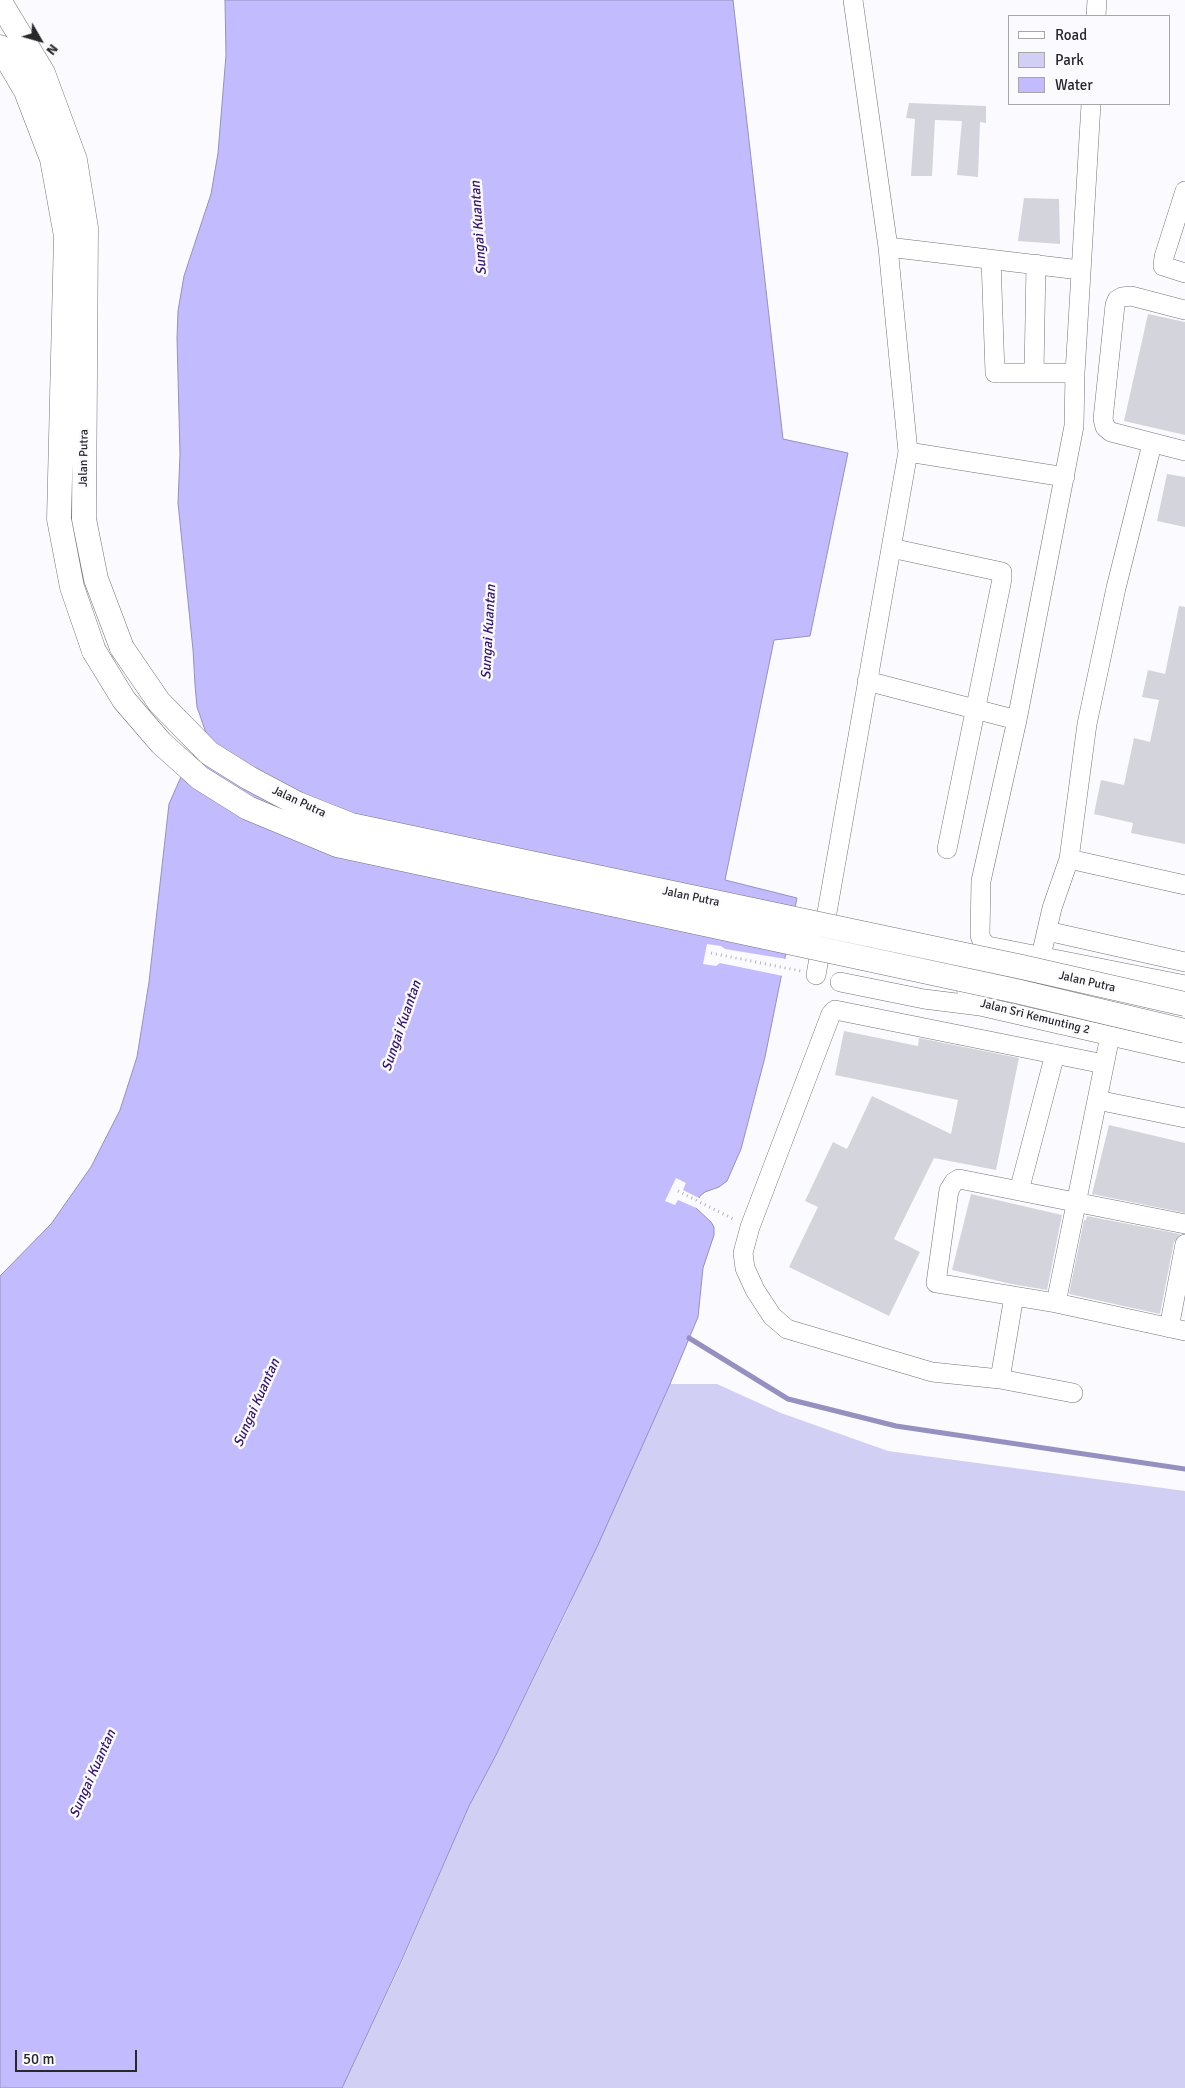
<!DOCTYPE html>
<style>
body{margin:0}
#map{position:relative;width:1185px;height:2088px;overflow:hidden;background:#fbfafe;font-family:Signika,sans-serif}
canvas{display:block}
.legend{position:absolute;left:1008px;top:15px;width:162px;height:90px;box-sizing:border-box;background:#fbfafe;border:1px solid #a7a6aa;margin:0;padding:6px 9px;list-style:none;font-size:15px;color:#28282b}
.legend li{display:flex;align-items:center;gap:10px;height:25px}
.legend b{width:25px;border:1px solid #a7a6aa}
.north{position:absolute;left:15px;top:15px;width:50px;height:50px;-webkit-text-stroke:4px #fbfafe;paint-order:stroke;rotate:128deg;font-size:14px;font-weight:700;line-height:20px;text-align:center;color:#28282b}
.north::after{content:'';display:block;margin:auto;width:18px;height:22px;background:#28282b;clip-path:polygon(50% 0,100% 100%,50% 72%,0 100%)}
.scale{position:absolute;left:15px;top:2050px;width:122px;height:22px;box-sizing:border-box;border:2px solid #28282b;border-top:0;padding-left:6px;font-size:15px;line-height:18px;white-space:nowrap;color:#28282b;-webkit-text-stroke:4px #fbfafe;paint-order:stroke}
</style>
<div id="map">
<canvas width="1185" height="2088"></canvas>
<ul class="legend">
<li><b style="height:6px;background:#fff"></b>Road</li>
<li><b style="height:14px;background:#d2cff5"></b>Park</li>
<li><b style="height:14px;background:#c2bcfe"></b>Water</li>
</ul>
<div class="north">N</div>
<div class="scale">50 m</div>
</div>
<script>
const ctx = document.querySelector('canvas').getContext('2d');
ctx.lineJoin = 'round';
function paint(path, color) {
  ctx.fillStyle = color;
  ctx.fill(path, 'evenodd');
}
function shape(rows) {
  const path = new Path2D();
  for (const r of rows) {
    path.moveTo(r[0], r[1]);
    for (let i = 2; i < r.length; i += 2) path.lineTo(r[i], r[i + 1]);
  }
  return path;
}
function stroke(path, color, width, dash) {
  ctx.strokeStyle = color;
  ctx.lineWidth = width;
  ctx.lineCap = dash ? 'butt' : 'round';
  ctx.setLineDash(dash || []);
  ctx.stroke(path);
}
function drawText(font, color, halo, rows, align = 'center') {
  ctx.font = font + ' Signika,sans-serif';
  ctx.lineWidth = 5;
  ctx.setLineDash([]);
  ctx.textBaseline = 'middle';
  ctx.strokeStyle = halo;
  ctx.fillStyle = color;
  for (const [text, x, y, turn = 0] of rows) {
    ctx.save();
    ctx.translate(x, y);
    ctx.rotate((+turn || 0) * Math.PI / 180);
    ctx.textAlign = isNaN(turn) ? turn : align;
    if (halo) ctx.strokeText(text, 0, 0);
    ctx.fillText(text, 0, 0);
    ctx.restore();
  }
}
paint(shape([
 [670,1384,717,1384,781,1413,888,1451,1185,1491,1185,2088,342,2088,402,1962,469,1806,497,1753,565,1615]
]), '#d2cff5');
const water = shape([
 [225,0,733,0,783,439,848,453,810,636,774,640,725,880,797,898,765,1057,741,1149,727,1181,719,1187,705,1192,700,1196,697,1202,696,1208,711,1222,714,1227,714,1235,703,1268,698,1317,670,1384,597,1547,497,1753,469,1806,401,1962,342,2088,0,2088,0,1276,51,1224,91,1167,120,1110,137,1057,149,982,169,804,180,779,206,733,197,707,195,685,193,650,178,503,180,454,177,338,178,311,184,276,211,194,218,153,226,55,225,0]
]);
paint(water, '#c2bcfe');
stroke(water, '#9490bf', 1);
paint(shape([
 [707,944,721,946,725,949,786,959,783,976,720,963,716,966,703,964],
 [676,1178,686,1183,683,1190,701,1199,698,1207,701,1210,678,1200,675,1205,665,1201]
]), '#fbfafe');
stroke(shape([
 [689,1338,788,1399,896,1426,1185,1469]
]), '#9490bf', 5);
paint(shape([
 [909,103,986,106,986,123,980,122,978,177,957,175,962,121,935,120,932,176,911,176,915,119,906,118],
 [1024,198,1059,199,1060,244,1018,241],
 [1148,314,1185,322,1185,435,1124,421],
 [1167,474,1185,477,1185,527,1157,521],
 [1179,606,1185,607,1185,844,1131,833,1133,823,1094,814,1101,780,1124,785,1134,738,1150,742,1159,700,1142,697,1148,670,1165,674],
 [844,1031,918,1046,919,1038,1019,1058,996,1170,934,1158,894,1239,920,1252,889,1316,789,1267,818,1207,805,1201,833,1142,847,1149,872,1096,951,1134,958,1100,835,1075],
 [1109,1125,1185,1143,1185,1213,1092,1194],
 [971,1194,1062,1215,1047,1290,1011,1284,952,1270],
 [1087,1216,1180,1234,1174,1242,1160,1314,1069,1294,1084,1220,1086,1220]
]), '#d4d4dc');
const minor = shape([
 [1096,16,1097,0],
 [1185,191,1164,257,1163,266,1185,273],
 [888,247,1080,270],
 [991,259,995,373,1075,373],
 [1185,310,1131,296,1122,297,1117,300,1115,305,1103,419,1105,427,1111,432,1185,451],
 [1034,372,1036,264],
 [908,452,1065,477],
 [891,548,1002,572,1002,579,947,849],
 [867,681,1017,720],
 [1069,859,1185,885],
 [1047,931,1185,962],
 [988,946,982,941,980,935,981,881,1017,720,1074,426,1075,373,1091,104],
 [1041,956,1052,908,1069,859,1087,724,1116,588,1152,444],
 [816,975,908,452,888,247,853,0],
 [840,982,924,999,980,1006],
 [1185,985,988,946,975,955,970,962,964,978,967,992,980,1006,1185,1053],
 [1097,1100,1185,1118],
 [1019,1191,1055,1054],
 [1185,1224,959,1179,954,1182,949,1190,936,1283,1056,1303,1185,1331],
 [1056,1303,1110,1036],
 [1169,1328,1185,1244],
 [1000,1379,1014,1296],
 [1073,1393,1000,1379,932,1372,787,1329,772,1316,755,1290,745,1268,743,1253,750,1227,831,1014,835,1010,1104,1064]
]);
const major = shape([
 [0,2,43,73,75,160,86,228,84,519,96,579,122,648],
 [0,47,26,91,52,159,66,236,59,519,72,587,94,651]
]);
stroke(minor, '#73737a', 20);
stroke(major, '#73737a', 25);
stroke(shape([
 [711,953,801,971],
 [678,1191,735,1220]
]), '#b5b4b8', 3, [1, 4]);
stroke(minor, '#fff', 19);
stroke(major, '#fff', 24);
const majorBridge = shape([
 [122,648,159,702,209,753,249,778,298,804,351,825,1022,967,1185,1004],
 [94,651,124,700,161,743,200,778,248,808,337,845,1016,991,1185,1031]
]);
stroke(majorBridge, '#73737a', 25, []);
stroke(majorBridge, '#fff', 24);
drawText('12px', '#28282b', '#fbfafe', [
 ["Jalan Putra",84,458,-89],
 ["Jalan Putra",299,802,25],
 ["Jalan Putra",691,897,12],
 ["Jalan Putra",1087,982,13],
 ["Jalan Sri Kemunting 2",1035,1017,14]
]);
drawText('italic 14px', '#311470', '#fbfafe', [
 ["Sungai Kuantan",479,228,-94],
 ["Sungai Kuantan",489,632,-87],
 ["Sungai Kuantan",402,1026,-71],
 ["Sungai Kuantan",257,1403,-66],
 ["Sungai Kuantan",93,1774,-66]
]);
</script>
